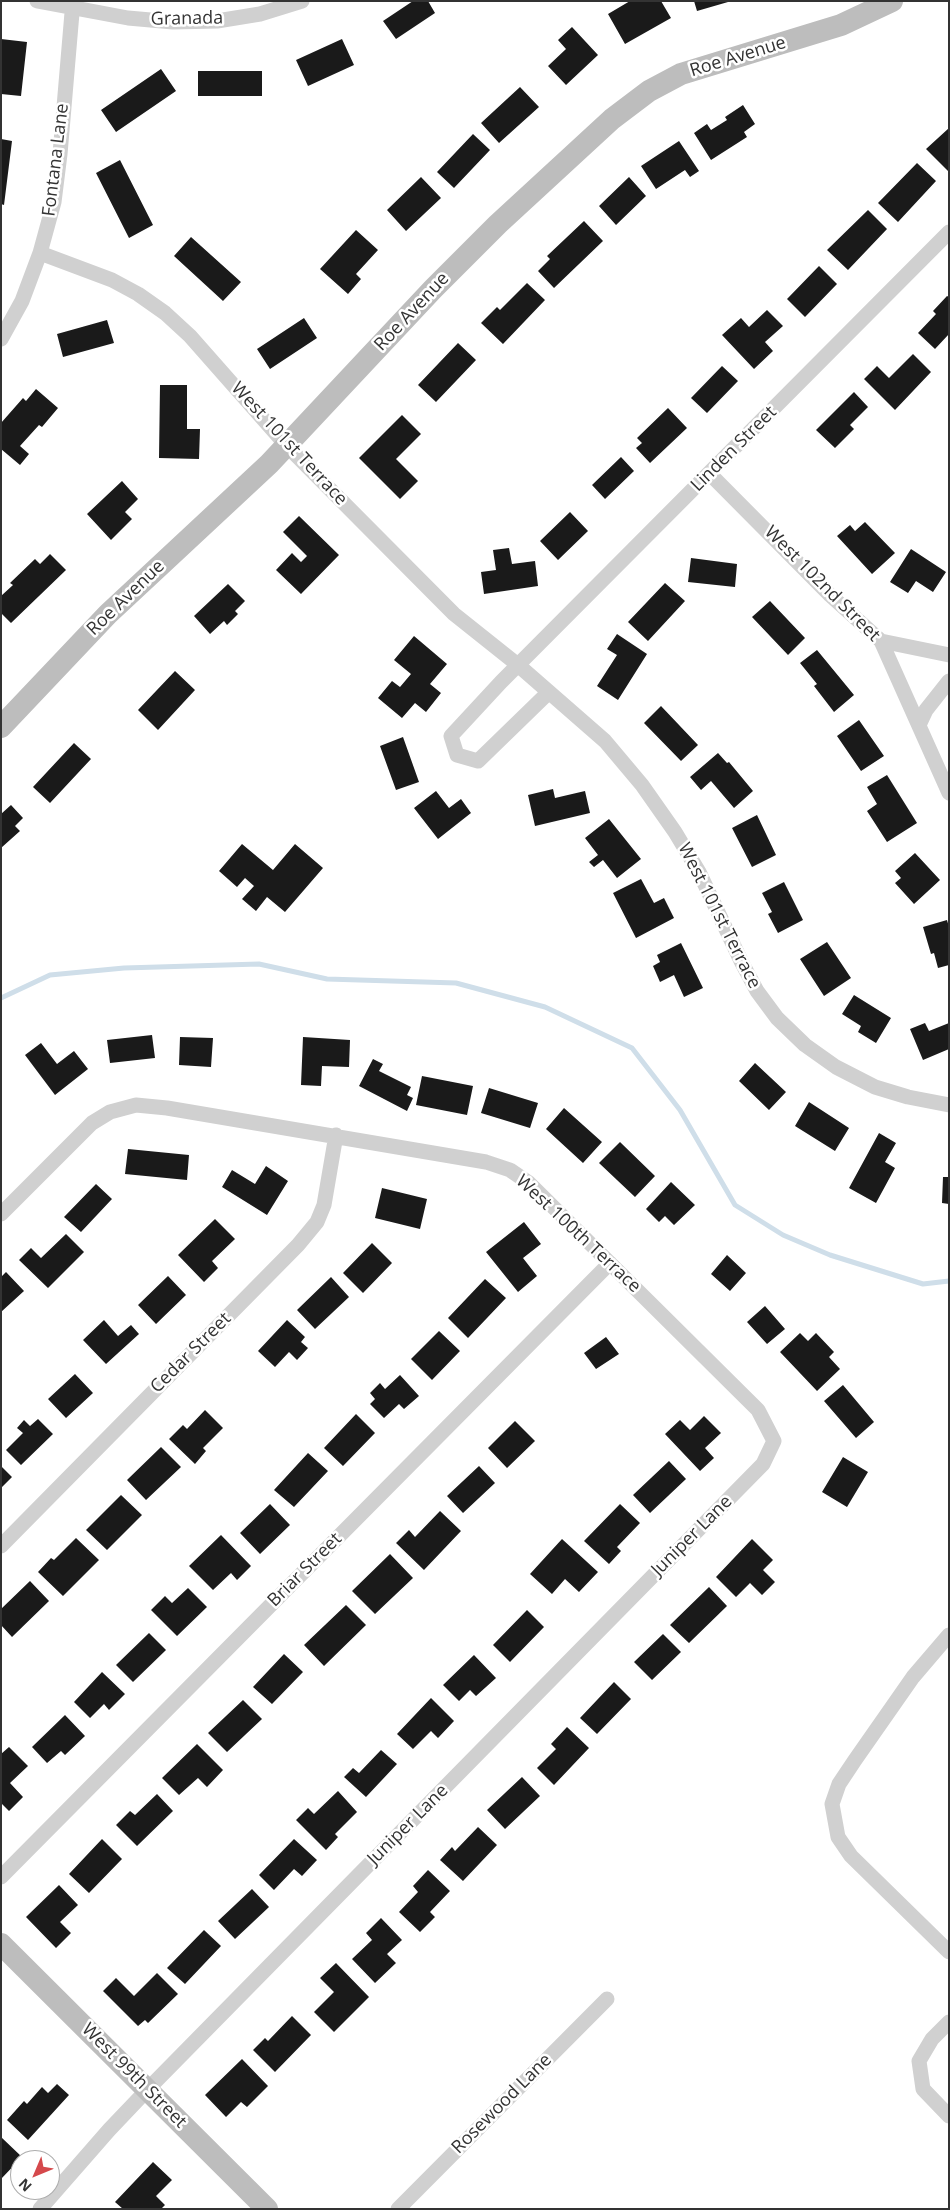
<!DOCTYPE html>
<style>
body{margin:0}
#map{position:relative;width:950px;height:2210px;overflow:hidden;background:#fff;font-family:"Open Sans",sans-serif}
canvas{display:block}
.frame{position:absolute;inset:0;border:2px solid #333;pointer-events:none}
.north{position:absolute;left:10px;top:2150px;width:50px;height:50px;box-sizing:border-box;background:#fff;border:1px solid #adadad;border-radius:50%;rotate:225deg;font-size:14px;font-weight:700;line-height:20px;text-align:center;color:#333}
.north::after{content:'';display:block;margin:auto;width:18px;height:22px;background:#d5494c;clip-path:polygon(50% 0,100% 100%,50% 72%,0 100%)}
</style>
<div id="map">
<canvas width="950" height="2210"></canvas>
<div class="frame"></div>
<div class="north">N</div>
</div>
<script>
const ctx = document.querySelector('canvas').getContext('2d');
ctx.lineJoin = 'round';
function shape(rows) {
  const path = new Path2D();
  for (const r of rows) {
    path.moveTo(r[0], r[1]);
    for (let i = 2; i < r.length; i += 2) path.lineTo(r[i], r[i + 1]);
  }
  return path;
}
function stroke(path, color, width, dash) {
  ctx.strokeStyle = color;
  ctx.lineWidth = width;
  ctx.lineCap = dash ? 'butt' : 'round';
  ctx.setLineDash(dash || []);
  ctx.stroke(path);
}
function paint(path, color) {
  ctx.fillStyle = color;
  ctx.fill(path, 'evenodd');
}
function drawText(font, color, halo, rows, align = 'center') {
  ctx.font = font + ' "Open Sans",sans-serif';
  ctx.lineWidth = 5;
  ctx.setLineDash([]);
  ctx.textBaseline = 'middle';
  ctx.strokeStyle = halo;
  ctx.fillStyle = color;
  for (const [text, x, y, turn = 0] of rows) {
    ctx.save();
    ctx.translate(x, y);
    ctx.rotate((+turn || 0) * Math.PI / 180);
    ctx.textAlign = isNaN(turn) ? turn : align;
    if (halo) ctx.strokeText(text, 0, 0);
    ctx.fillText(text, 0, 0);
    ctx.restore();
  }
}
stroke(shape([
 [1,998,50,975,124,968,259,964,327,979,456,983,545,1007,632,1048,680,1110,735,1205,783,1235,830,1255,923,1284,949,1281]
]), '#cfdee9', 5);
paint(shape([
 [413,1,428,1,435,13,396,39,383,21],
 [630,1,661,1,671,18,625,44,608,14],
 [694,1,728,1,728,2,697,11],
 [572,27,598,55,566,85,548,66,566,49,558,40],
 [1,39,27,42,21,96,1,94],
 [342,39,354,65,308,86,296,60],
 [161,69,176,91,116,132,101,110],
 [198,71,262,71,262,96,198,96],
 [520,87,539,107,499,143,481,123],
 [743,105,755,124,744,132,747,137,711,160,694,133,707,124,711,130,727,120,725,117],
 [949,128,949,172,926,149],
 [473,134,490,150,454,188,437,172],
 [1,139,12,141,4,205,1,204],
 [679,141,699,171,690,177,685,170,656,189,641,166],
 [120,160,153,225,129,238,96,173],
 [917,163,936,181,898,222,878,203],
 [421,177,441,198,406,231,387,210],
 [629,177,646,196,616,225,599,206],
 [868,210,887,229,848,270,827,250],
 [584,221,603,241,554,288,538,271,550,259,547,256],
 [356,230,378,250,356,274,361,279,348,294,320,269],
 [191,237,241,282,223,301,174,256],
 [819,266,837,284,805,317,787,299],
 [527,283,545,300,503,344,481,323,497,307,500,310],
 [947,296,949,297,949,334,935,349,918,333,936,314,933,311],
 [767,310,783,326,765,342,773,351,754,369,722,335,741,318,749,327],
 [304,318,317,338,270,369,257,349],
 [107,320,114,343,63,357,57,334],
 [458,343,476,360,436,402,418,385],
 [913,354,931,372,895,410,864,379,877,366,889,378],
 [722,366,738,381,707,413,691,398],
 [160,385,187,385,187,429,200,429,199,459,159,458],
 [36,389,58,408,42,427,39,425,20,446,29,454,20,465,1,449,1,423,23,398,26,401],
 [854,392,868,407,850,425,854,429,835,448,816,430],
 [668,408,687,428,650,463,636,448,642,443,637,438],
 [402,415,421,434,396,459,418,481,400,499,359,458],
 [621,457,634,471,605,499,592,485],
 [122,481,138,499,125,512,132,519,111,540,87,514],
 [570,512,588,531,558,560,540,541],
 [299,516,339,555,301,594,276,570,292,553,301,562,307,556,283,532],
 [865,522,895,553,872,574,837,536,850,525,855,531],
 [509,548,512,564,535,561,538,586,484,594,481,572,496,570,493,550],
 [911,549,946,572,933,592,916,581,908,593,890,582],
 [50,554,66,570,11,623,1,613,1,596,13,585,10,583,35,559,40,564],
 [691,558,737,564,735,587,688,582],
 [665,583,685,601,648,641,628,622],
 [228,584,245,601,235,611,238,614,227,625,224,621,210,634,194,616],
 [770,601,805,638,788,655,752,617],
 [617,634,647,654,618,700,597,686,617,655,607,649],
 [414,636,447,664,430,684,441,693,426,712,415,703,402,718,378,698,392,681,400,687,411,674,394,660],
 [817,650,854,695,834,712,814,686,817,684,800,663],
 [175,671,195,690,158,730,138,710],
 [661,706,698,745,681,761,644,723],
 [859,720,884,756,861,771,837,736],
 [403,737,419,782,396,790,380,746],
 [74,743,91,759,50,803,33,787],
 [718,753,727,763,729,762,753,791,734,808,711,781,701,790,690,777],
 [887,775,917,823,887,842,867,811,877,804,867,787],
 [553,789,555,798,585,791,590,813,535,826,528,795],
 [436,791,449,808,461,799,471,813,438,839,414,808],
 [11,805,23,818,15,826,20,831,1,848,1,814],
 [757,815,776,855,752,867,732,828],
 [609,819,641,859,617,878,603,860,594,867,589,862,598,855,585,838],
 [242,844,273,870,295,844,323,868,285,912,267,897,256,911,242,899,254,886,245,878,237,887,219,871],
 [915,853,940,880,914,904,895,883,901,878,895,871],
 [641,879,654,903,664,898,674,918,636,938,613,893],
 [784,882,803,920,778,933,768,914,772,912,762,893],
 [947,920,949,927,949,965,938,968,934,953,931,954,923,927],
 [827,942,851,978,824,996,800,959],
 [681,943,703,988,684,997,674,975,660,982,653,966,660,962,657,955],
 [854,995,891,1018,876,1043,858,1032,861,1026,842,1014],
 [925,1023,929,1031,949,1023,949,1049,923,1060,910,1029],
 [152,1035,155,1058,110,1063,107,1040],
 [180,1037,213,1038,211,1067,179,1065],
 [303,1037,350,1040,349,1067,322,1066,321,1086,301,1085],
 [41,1043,57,1064,74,1051,88,1069,55,1095,25,1055],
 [373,1059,383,1064,379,1071,411,1087,407,1095,413,1098,407,1111,359,1086],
 [755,1063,786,1092,769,1110,739,1081],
 [422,1076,473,1086,467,1115,416,1105],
 [489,1088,538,1103,530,1128,481,1113],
 [809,1102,849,1128,835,1151,795,1126],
 [564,1108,602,1142,583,1163,546,1129],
 [879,1133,896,1143,885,1162,895,1168,876,1203,849,1188],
 [620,1142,655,1176,635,1197,599,1163],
 [128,1149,189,1155,187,1180,125,1174],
 [266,1166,288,1181,267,1215,222,1187,232,1170,255,1184],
 [943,1177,949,1177,949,1204,942,1203],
 [671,1182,695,1205,674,1225,665,1216,659,1222,646,1209],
 [96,1184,112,1199,81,1232,64,1217],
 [382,1188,427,1199,420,1229,375,1218],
 [215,1219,235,1239,212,1261,218,1268,204,1282,178,1255],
 [524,1222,541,1244,523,1258,537,1276,518,1292,486,1252],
 [66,1234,84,1252,48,1288,19,1260,31,1248,41,1258],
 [372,1243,392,1263,363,1293,343,1273],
 [727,1255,746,1273,730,1291,711,1274],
 [6,1272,24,1291,1,1312,1,1277],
 [168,1276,186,1295,156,1324,138,1305],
 [331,1277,349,1297,315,1329,297,1310],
 [485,1279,506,1298,468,1338,448,1318],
 [765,1306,785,1329,767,1344,747,1322],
 [104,1320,118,1336,131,1325,139,1334,106,1364,83,1340],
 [287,1320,305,1337,301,1342,308,1348,297,1360,289,1352,275,1367,258,1351],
 [439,1331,460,1351,432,1380,411,1359],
 [800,1333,808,1341,816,1333,834,1352,829,1357,840,1369,817,1391,780,1352],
 [606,1337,619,1354,596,1369,584,1353],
 [75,1374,93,1393,66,1418,48,1399],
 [400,1375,419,1396,404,1409,399,1404,384,1418,370,1404,375,1399,370,1393,380,1383,385,1389],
 [843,1385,874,1422,856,1438,824,1401],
 [205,1410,223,1428,203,1448,206,1451,195,1464,169,1439,183,1425,187,1429],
 [356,1414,375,1433,343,1466,324,1448],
 [704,1416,721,1433,705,1448,714,1458,700,1471,665,1434,680,1420,690,1430],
 [38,1419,53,1434,21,1465,6,1450,23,1433,17,1428,24,1420,30,1426],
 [515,1421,535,1441,507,1468,488,1448],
 [161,1447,181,1467,146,1500,127,1480],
 [308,1453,328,1471,294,1507,274,1490],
 [843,1457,868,1472,847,1507,822,1492],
 [669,1461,686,1479,650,1513,633,1495],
 [1,1466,12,1477,1,1488],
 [479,1466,495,1483,463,1513,447,1496],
 [121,1495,142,1515,107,1550,86,1530],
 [270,1504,290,1525,260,1554,240,1533],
 [620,1504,640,1523,617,1547,621,1551,609,1564,584,1541],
 [440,1511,461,1531,424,1570,396,1543,409,1530,415,1537],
 [221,1535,251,1566,237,1580,231,1573,213,1590,189,1566],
 [76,1538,99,1560,63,1596,38,1572,51,1558,54,1560],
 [562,1539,598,1572,579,1592,565,1579,552,1594,530,1574],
 [752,1539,773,1560,763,1570,775,1582,762,1595,750,1583,736,1597,716,1577],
 [390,1554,413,1578,375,1614,352,1591],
 [30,1581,49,1601,12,1637,1,1625,1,1609],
 [709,1587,727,1606,689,1643,670,1625],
 [188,1588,207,1607,177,1636,151,1610,165,1596,172,1603],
 [346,1605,366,1625,324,1666,304,1645],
 [527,1610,544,1627,510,1662,493,1645],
 [149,1633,166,1650,133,1682,116,1665],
 [663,1634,681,1652,652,1680,634,1662],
 [284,1654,303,1672,272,1704,253,1687],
 [474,1655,496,1678,476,1696,470,1690,459,1701,443,1685],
 [102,1672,125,1694,109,1710,104,1704,90,1718,74,1702],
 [614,1682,631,1699,597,1734,580,1718],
 [431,1698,454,1721,438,1738,431,1731,413,1749,397,1734],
 [243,1700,262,1719,227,1752,208,1733],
 [65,1715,85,1736,65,1755,61,1751,47,1763,32,1747],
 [567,1727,589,1748,554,1785,537,1768,556,1749,551,1744],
 [197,1744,223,1770,207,1787,198,1778,179,1795,162,1778],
 [9,1747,28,1766,10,1783,23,1797,9,1811,1,1803,1,1754],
 [381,1750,397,1764,366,1797,344,1777,353,1768,359,1773],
 [522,1777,540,1796,505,1829,487,1810],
 [338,1791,357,1812,335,1834,338,1837,326,1850,296,1820,308,1808,314,1814],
 [157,1794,173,1811,137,1846,116,1825,130,1811,135,1815],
 [478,1827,497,1845,463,1881,440,1860,452,1847,455,1851],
 [102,1839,122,1859,89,1893,69,1874],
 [294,1839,317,1860,302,1876,294,1869,274,1890,259,1875],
 [428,1870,450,1891,430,1912,435,1917,420,1932,399,1912,418,1892,413,1886],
 [59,1885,78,1905,60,1922,71,1933,56,1948,26,1917],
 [252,1889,269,1907,235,1939,218,1921],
 [381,1918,402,1940,387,1954,396,1963,375,1983,352,1959,372,1940,366,1933],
 [204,1930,221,1946,185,1984,167,1968],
 [336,1963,369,1997,334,2032,314,2012,334,1992,320,1978],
 [157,1973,178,1994,148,2023,145,2020,138,2026,103,1991,116,1978,134,1996],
 [292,2016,311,2035,275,2072,253,2050,265,2038,268,2041],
 [242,2059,268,2086,247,2107,241,2102,226,2117,205,2095],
 [57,2084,69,2095,28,2140,7,2120,24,2101,27,2104,42,2087,48,2093],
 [1,2137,22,2157,1,2179],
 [153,2162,172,2180,156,2196,165,2205,161,2209,123,2209,115,2202]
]), '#1a1a1a');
stroke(shape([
 [37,1,128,18,173,22,217,21,260,14,302,1],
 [40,253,112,280,138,294,165,313,190,336,287,446,454,614,518,665,605,741,642,785,675,832,699,872,742,963,757,991,777,1018,805,1045,836,1067,875,1087,908,1097,949,1105],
 [1,339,22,301,40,253,54,202,60,154,73,1],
 [709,473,830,595,881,641,949,793],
 [881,641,949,655],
 [549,692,478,761,457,755,451,736,501,682,949,232],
 [919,725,926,710,949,681],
 [1,1214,92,1123,110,1112,136,1105,167,1108,486,1162,510,1170,529,1183,758,1410,774,1441,763,1464,148,2089,109,2130,40,2209],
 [1,1546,298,1245,317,1222,324,1205,336,1135],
 [949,1635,913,1677,855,1760,839,1784,832,1804,838,1837,851,1856,949,1952],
 [1,1877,610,1263],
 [949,2022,932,2039,919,2061,923,2089,949,2116],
 [398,2209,607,1999]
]), '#d0d0d0', 15);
stroke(shape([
 [1,727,108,614,269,464,433,289,498,224,612,119,649,91,681,74,841,25,892,1],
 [1,1944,267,2209]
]), '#bdbdbd', 22);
drawText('18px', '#333', '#fff', [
 ["Granada",187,19,-1],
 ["Roe Avenue",738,57,-17],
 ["Fontana Lane",56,160,-83],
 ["Roe Avenue",412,312,-47],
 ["West 101st Terrace",289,444,47],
 ["Linden Street",734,449,-45],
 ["West 102nd Street",822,584,45],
 ["Roe Avenue",126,598,-44],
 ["West 101st Terrace",719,916,63],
 ["West 100th Terrace",578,1234,43],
 ["Cedar Street",191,1353,-45],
 ["Juniper Lane",692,1536,-45],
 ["Briar Street",305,1570,-45],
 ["Juniper Lane",408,1825,-45],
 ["West 99th Street",134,2076,45],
 ["Rosewood Lane",502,2104,-45]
]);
</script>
